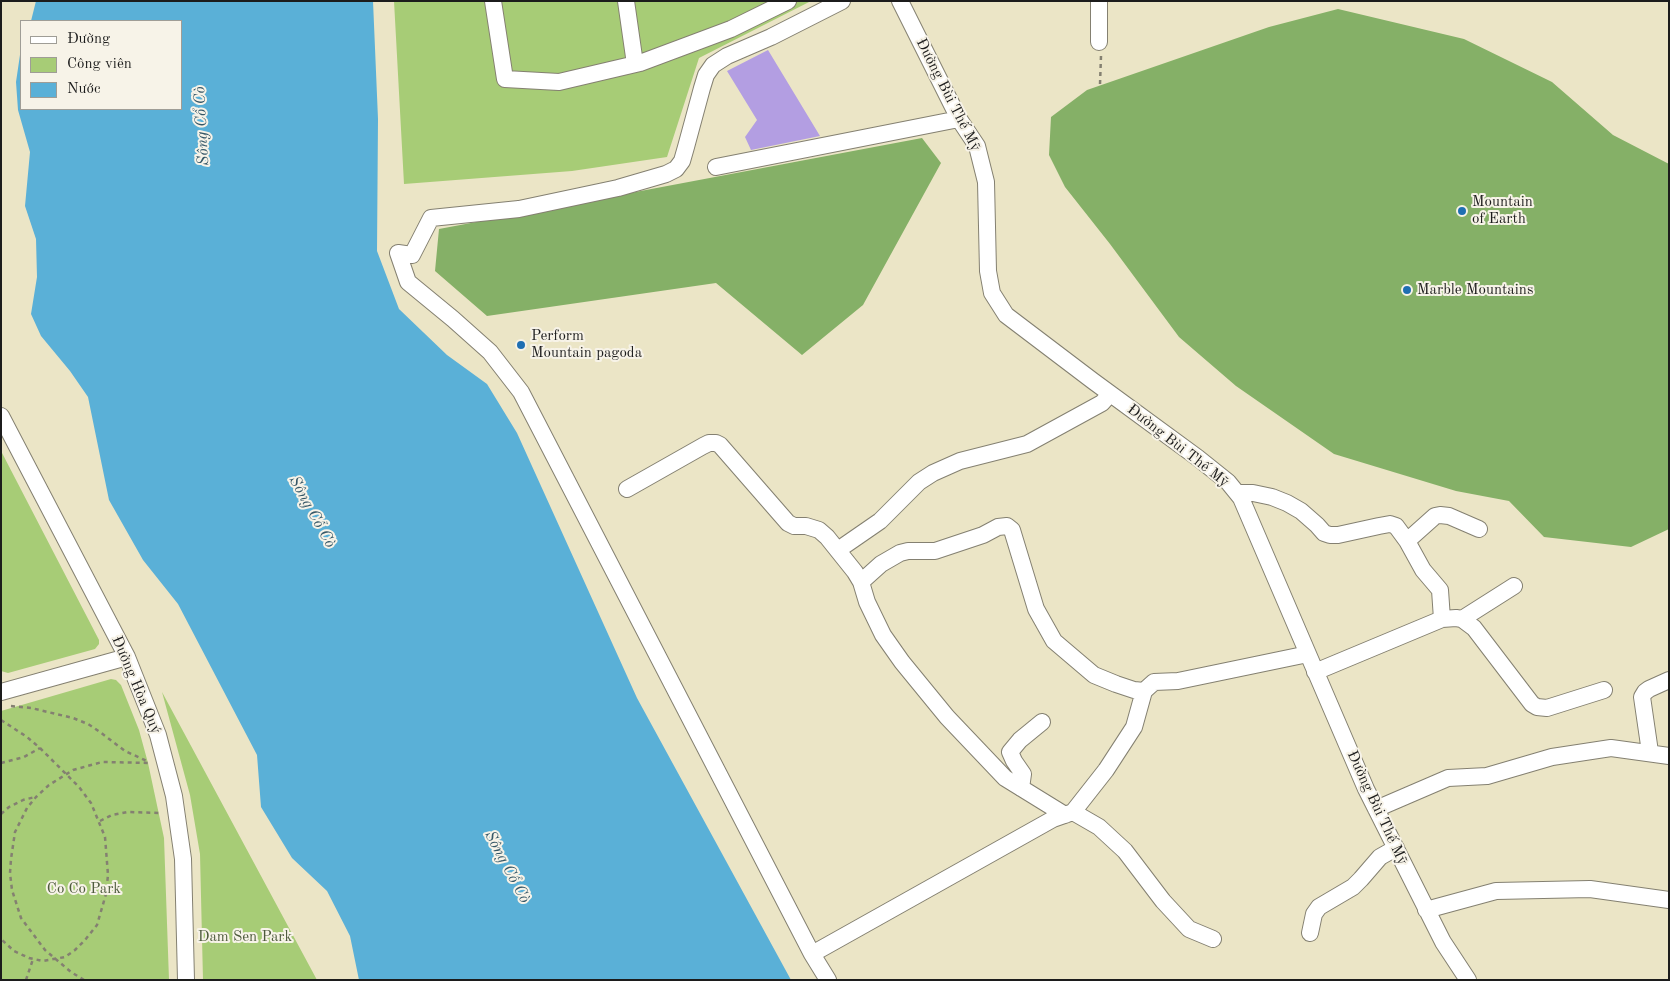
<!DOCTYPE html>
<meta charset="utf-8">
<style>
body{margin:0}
#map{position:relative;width:1670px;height:981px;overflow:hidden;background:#ebe5c6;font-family:"Old Standard TT",serif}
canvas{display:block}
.frame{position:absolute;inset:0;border:2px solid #1c1c1c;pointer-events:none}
.legend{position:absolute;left:20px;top:20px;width:162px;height:90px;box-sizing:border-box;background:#f7f3e8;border:1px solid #9f9d96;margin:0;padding:6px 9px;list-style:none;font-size:15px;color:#1c1c1c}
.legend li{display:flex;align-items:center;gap:10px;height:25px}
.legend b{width:25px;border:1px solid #9f9d96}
</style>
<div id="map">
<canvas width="1670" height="981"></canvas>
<div class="frame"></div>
<ul class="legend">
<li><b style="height:6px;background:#fff"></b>Đường</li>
<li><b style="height:14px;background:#a7cc76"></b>Công viên</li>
<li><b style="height:14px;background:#5ab0d7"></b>Nước</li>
</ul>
</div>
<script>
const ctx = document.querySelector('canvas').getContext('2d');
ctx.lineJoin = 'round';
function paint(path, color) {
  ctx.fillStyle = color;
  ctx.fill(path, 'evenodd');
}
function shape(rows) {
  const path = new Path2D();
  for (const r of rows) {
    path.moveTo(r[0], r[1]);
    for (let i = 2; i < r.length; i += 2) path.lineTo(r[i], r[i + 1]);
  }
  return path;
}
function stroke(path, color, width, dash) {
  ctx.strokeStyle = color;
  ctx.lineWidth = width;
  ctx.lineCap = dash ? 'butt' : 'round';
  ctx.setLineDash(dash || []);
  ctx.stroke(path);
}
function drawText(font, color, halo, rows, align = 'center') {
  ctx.font = font + ' "Old Standard TT",serif';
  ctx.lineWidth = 4;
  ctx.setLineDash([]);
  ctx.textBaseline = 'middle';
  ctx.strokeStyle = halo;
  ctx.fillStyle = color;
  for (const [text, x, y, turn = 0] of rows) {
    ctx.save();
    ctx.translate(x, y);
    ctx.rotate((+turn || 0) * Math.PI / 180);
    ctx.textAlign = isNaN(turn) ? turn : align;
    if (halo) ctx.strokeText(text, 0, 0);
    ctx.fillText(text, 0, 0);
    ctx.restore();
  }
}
paint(shape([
 [394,1,811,1,699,58,667,157,572,171,404,184],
 [1,451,99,640,99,644,95,649,8,673,1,671],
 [111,679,116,680,121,685,139,730,148,763,164,838,169,980,1,980,1,711],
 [162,692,317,980,203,980,200,854,190,795]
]), '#a7cc76');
paint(shape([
 [1338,9,1464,39,1552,82,1613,135,1669,164,1669,529,1631,547,1544,537,1509,501,1456,491,1334,454,1236,386,1179,337,1110,244,1065,187,1049,155,1051,117,1087,90,1269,27],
 [922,138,941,163,863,305,802,355,716,283,487,316,435,271,439,229]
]), '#85b067');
paint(shape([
 [36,1,373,1,378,119,377,251,399,309,447,355,487,384,517,433,637,698,791,980,359,980,350,936,327,891,292,858,261,807,257,755,178,604,143,560,109,500,88,397,70,371,41,336,31,314,37,277,36,239,25,206,30,152,18,110,16,82,21,48,21,109,181,109,181,21,31,21]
]), '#5ab0d7');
paint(shape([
 [768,50,820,136,751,150,745,137,757,120,727,71]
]), '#b39ee2');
const minor = shape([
 [493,1,505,79,559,82,640,63,731,29,788,1],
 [626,1,635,64],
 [900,1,959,119,977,146,986,182,988,271,992,293,1006,315,1093,381,1198,458,1228,482,1241,498,1366,789,1443,942,1468,980],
 [1099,1,1099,42],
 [716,167,959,119],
 [1,416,127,657,158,735,174,796,183,859,186,980],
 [627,489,703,446,709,443,716,443,720,445,788,523,794,526,806,526,819,530,827,537,855,572,861,582,867,602,883,635,902,662,947,717,1005,778,1065,815],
 [1237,493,1253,493,1272,497,1287,503,1301,511,1317,525,1324,533,1330,535,1338,535,1379,526,1390,524,1396,526,1407,541,1423,570,1440,590,1442,619],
 [1407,541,1435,516,1440,515,1449,516,1479,529],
 [838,550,880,521,919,482,933,473,960,461,1027,444,1102,403,1110,394],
 [861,582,881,564,900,553,908,551,935,551,983,535,998,527,1007,526,1012,530,1036,609,1054,641,1094,675,1116,684,1134,690,1144,691],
 [1462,619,1514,586],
 [1315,672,1442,619,1456,618,1462,619,1474,628,1532,704,1537,707,1547,708,1604,690],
 [1,692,127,657],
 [1650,752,1642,697,1645,692,1649,689,1669,680],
 [1021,788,1023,774,1014,761,1010,752,1020,740,1042,722],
 [1376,809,1448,778,1487,776,1552,757,1611,748,1669,756],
 [1073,812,1099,827,1125,851,1163,901,1189,929,1213,939],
 [1426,910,1496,891,1590,889,1669,900],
 [1310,933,1314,914,1319,907,1353,887,1361,879,1380,857,1396,848],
 [812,954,1053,819,1073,812,1106,770,1134,727,1144,691,1154,682,1178,681,1308,654],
 [828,980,812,954,521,392,490,352,453,319,408,282,398,253,412,255,431,218,519,209,618,188,666,174,676,169,682,161,686,147,702,88,706,75,713,65,727,56,771,37,842,1]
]);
stroke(minor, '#848071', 18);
stroke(shape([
 [1100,84,1101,56],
 [11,706,31,708,73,718,88,724,100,732,125,751,149,762],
 [1,720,27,737,40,748,79,787,91,803,105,837,108,875,106,894,97,925,85,940,75,950,65,957,43,961,29,958,14,951,1,939],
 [1,763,24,757,40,748],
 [1,814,9,807,23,800,35,797],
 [100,821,112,815,128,812,162,813],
 [26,980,33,959],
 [84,980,71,972,45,950,21,918,12,890,10,873,11,859,15,832,27,808,36,797,49,785,73,770,102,762,151,763]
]), '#848071', 2.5, [4, 4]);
stroke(minor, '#fff', 16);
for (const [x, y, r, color] of [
 [1462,211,5,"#1f6fb2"],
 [1407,290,5,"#1f6fb2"],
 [521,345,5,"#1f6fb2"]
]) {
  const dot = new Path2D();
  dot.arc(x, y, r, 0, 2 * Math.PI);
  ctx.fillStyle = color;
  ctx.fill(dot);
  stroke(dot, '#f7f3e8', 2);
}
drawText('15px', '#1c1c1c', '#f7f3e8', [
 ["Đường Bùi Thế Mỹ",948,95,63],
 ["Đường Bùi Thế Mỹ",1178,446,38],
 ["Đường Hòa Quý",136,685,67],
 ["Đường Bùi Thế Mỹ",1377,808,65]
]);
drawText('15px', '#1c1c1c', '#f7f3e8', [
 ["Mountain",1472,202],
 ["of Earth",1472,219],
 ["Marble Mountains",1417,290],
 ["Perform",531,336],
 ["Mountain pagoda",531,353]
], 'left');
drawText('15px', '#4d5a3c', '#f7f3e8', [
 ["Co Co Park",84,889],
 ["Dam Sen Park",245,937]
]);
drawText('italic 16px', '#355767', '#f7f3e8', [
 ["Sông Cổ Cò",202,126,-93],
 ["Sông Cổ Cò",312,512,61],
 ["Sông Cổ Cò",507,867,62]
]);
</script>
